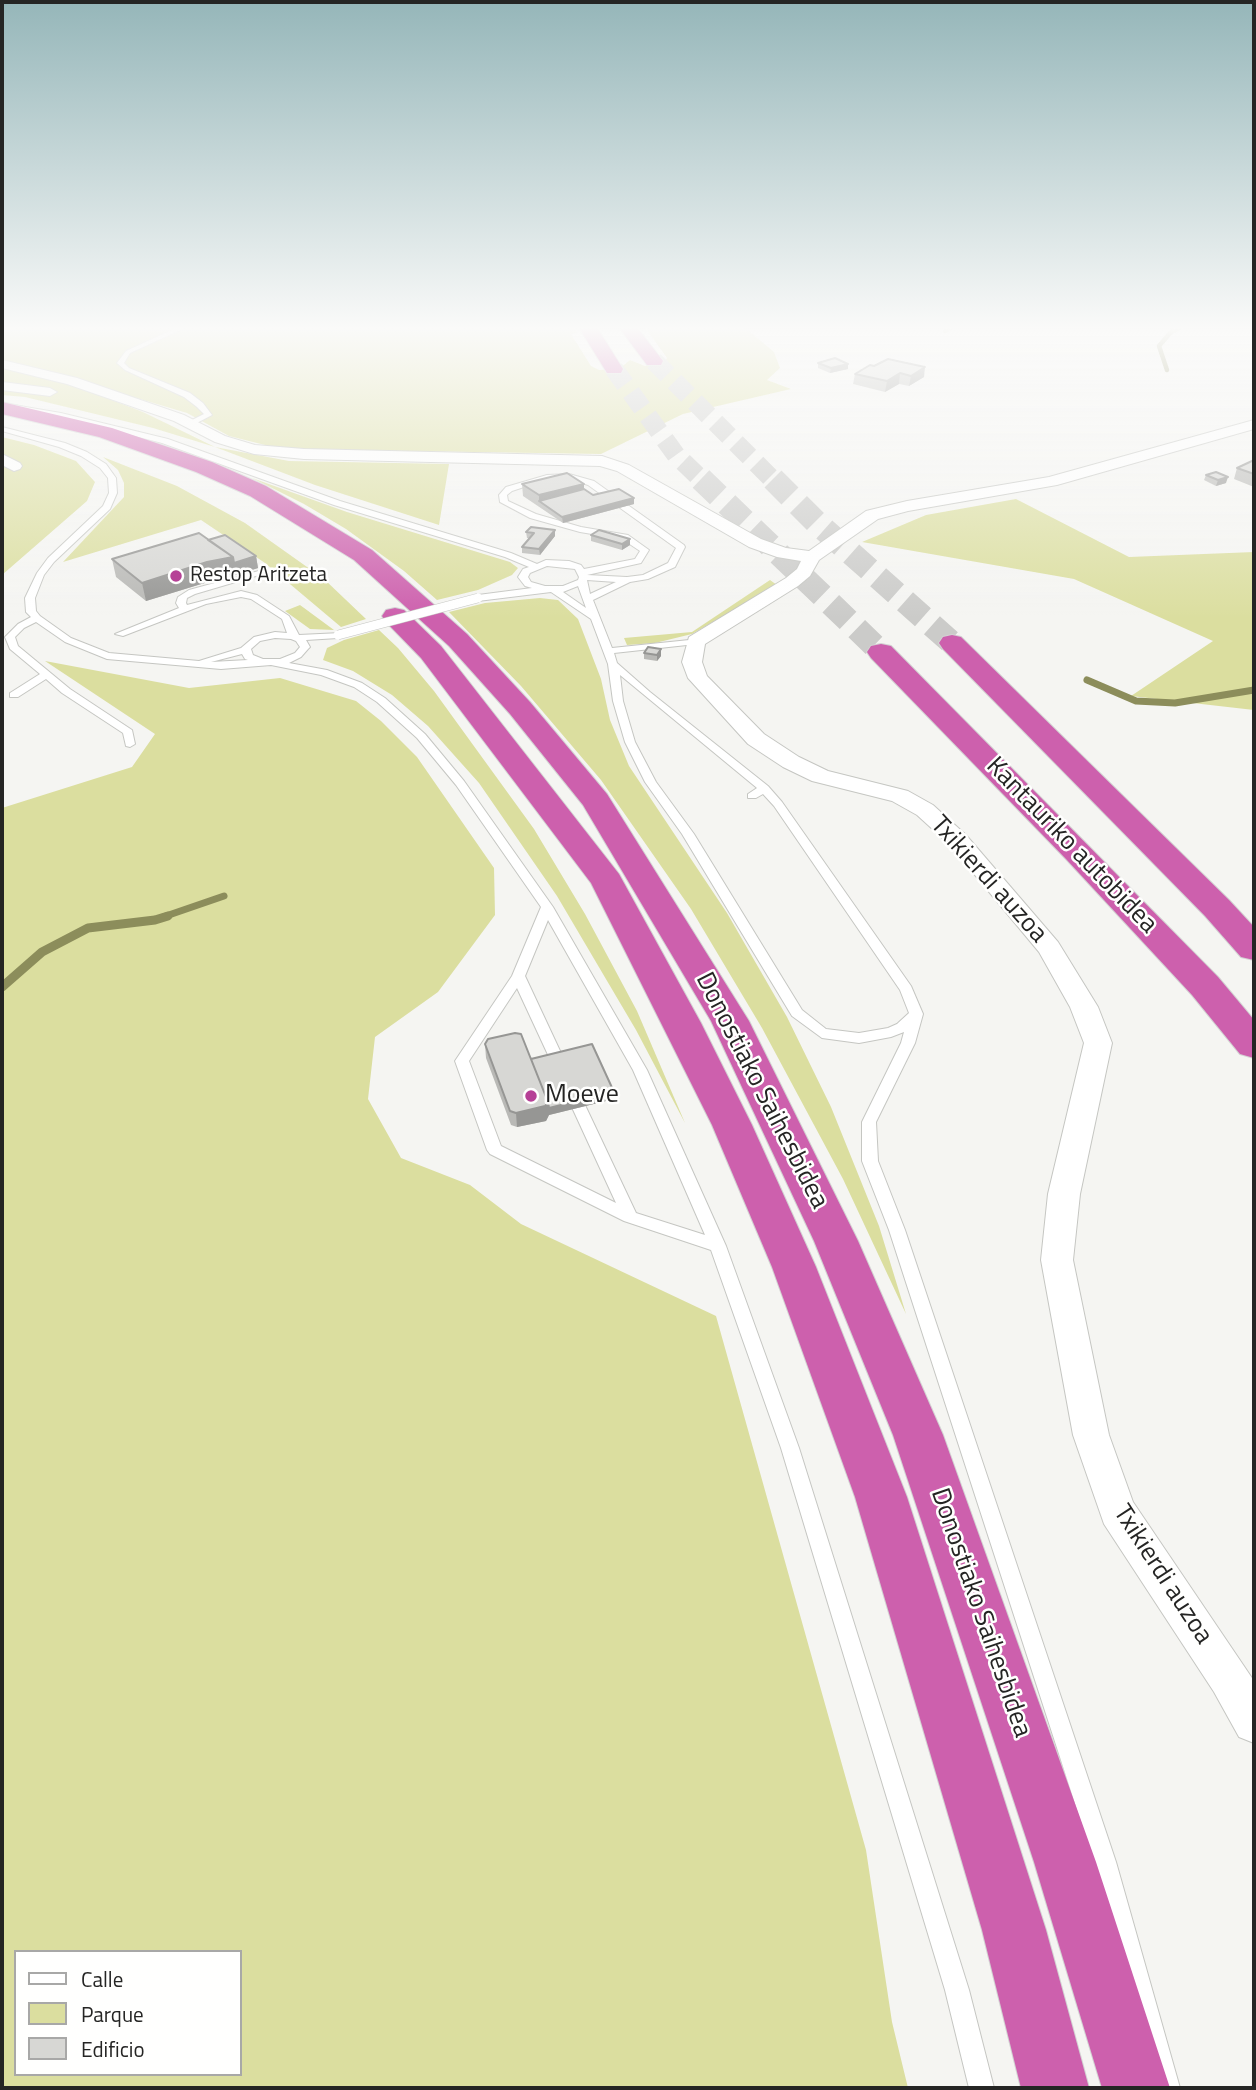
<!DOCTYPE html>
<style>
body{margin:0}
#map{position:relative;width:1256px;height:2090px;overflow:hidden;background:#f5f5f2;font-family:"Titillium Web",sans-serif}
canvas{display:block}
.frame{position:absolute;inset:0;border:4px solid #252524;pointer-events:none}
.legend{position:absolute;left:14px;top:1950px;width:228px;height:126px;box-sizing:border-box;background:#fffffe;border:2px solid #a8a8a7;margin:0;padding:9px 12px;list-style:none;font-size:21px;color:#252524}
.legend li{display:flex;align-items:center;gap:14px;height:35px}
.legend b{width:35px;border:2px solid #a8a8a7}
</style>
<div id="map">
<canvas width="1256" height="2090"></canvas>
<div class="frame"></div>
<ul class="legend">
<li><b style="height:9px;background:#fff"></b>Calle</li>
<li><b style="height:19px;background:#dbde9f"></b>Parque</li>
<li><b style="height:19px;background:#d7d7d4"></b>Edificio</li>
</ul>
</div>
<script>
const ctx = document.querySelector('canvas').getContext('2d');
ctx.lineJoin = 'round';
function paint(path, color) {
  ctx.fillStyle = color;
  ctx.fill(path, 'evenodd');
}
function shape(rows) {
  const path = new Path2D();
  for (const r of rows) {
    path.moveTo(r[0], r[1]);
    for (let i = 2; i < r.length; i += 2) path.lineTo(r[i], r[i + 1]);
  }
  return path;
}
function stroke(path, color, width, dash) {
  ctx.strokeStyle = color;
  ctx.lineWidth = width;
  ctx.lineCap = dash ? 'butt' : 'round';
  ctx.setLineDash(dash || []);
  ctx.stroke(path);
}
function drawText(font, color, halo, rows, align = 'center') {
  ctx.font = font + ' "Titillium Web",sans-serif';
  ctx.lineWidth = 5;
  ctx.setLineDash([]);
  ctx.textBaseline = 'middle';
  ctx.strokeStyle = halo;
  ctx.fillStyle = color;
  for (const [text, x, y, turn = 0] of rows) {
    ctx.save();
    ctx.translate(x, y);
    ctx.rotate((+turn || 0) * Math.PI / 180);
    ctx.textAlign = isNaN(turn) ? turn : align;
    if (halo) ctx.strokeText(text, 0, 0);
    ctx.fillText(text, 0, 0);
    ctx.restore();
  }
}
paint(shape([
 [2,326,574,326,577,333,571,334,591,366,599,370,619,369,630,360,645,366,663,364,667,358,644,326,743,326,774,352,780,368,767,380,791,389,683,414,601,454,281,449,229,436,187,413,69,378,2,361],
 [2,366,81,388,143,412,215,447,289,461,449,464,439,525,315,485,215,447,153,428,25,397,2,395],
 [2,437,34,445,76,461,95,482,87,501,2,575],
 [103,457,177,486,245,523,324,579,366,619,341,627,265,563,201,520,63,562,124,497,124,483,118,470],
 [252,478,347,512,510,562,518,568,512,575,478,590,437,600,404,571,346,529,304,504],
 [1016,499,1129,557,1254,552,1254,710,1131,696,1213,641,1074,579,862,542,926,515],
 [770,580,777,585,692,634,655,643,627,645,624,638,692,632],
 [540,598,558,600,578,619,601,679,610,720,629,766,727,913,787,1017,831,1107,879,1226,906,1314,843,1179,762,1028,691,909,601,780,521,686,449,612,485,603],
 [300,605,334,630,310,629,285,611],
 [379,630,398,648,434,691,534,829,585,914,637,1011,685,1123,636,1030,557,896,479,783,428,726,392,695,353,671,323,660,327,648,344,640],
 [45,661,189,688,280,678,356,701,381,721,417,757,494,868,495,915,438,992,375,1037,368,1099,401,1158,470,1185,521,1224,716,1316,866,1850,892,2022,908,2088,2,2088,2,808,132,767,155,734],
 [16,1952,240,1952,240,2074,16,2074]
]), '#dbde9f');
stroke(shape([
 [945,331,954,326],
 [1167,370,1159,346,1171,332,1184,326]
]), '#8c8d5b', 4.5);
stroke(shape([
 [1087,680,1136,701,1175,703,1254,690],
 [163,917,224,896]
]), '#8c8d5b', 7);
stroke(shape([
 [2,987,42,952,88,928,155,920,168,916]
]), '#8c8d5b', 9);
stroke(shape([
 [654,361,774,481],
 [614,369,676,455,703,481]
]), '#cbcbc9', 19, [19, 10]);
stroke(shape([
 [701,479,881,652],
 [773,479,817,523,952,643]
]), '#cbcbc9', 24, [24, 12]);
const lane = shape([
 [181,326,189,326,130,353,124,363,129,368,190,393,203,403,212,415,191,426,187,424,188,422,204,414,197,407,184,397,125,370,117,363,126,351,181,326],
 [2,403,61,413,168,439,340,501,511,553,537,564,546,560,569,561,581,565,584,569,635,559,640,551,622,539,580,532,530,518,500,502,499,495,506,487,547,475,569,474,594,481,684,545,685,547,675,567,648,579,630,582,593,600,612,648,699,639,699,643,696,644,614,653,617,663,650,692,768,786,782,802,911,986,923,1014,915,1043,876,1122,878,1161,905,1230,1116,1862,1180,2088,1155,2088,1094,1862,889,1230,862,1161,862,1122,901,1043,904,1032,891,1037,859,1043,822,1038,792,1016,682,834,645,782,625,742,613,701,608,664,591,619,551,592,478,601,473,598,478,595,532,588,525,586,518,577,523,569,529,567,505,557,334,505,162,443,61,417,2,407,2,403],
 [568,478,588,485,676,548,668,563,643,575,627,577,587,575,641,563,649,550,628,535,581,527,536,514,508,501,507,495,512,491,548,479,568,478],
 [547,566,575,569,579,577,578,580,563,586,545,586,531,582,528,577,530,573,547,566],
 [587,580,616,582,590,594,587,580],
 [578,586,586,608,563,592,578,586],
 [620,675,757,788,748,794,748,798,756,798,763,794,774,806,900,990,909,1013,897,1024,888,1028,859,1033,826,1029,802,1010,694,834,656,782,635,742,623,701,620,675],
 [2,427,65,443,87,452,106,464,116,478,117,493,110,509,54,562,44,575,35,598,36,611,40,616,71,638,109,653,199,661,241,648,254,637,275,632,287,633,282,619,251,599,241,597,206,604,123,636,115,634,179,608,176,603,178,597,189,590,266,569,266,573,195,594,187,598,186,603,187,605,241,591,257,595,289,616,299,635,341,633,343,635,338,638,306,640,310,647,308,649,301,657,289,663,327,670,362,683,385,698,425,734,464,781,553,907,647,1070,726,1246,799,1448,969,1990,994,2088,969,2088,945,1990,781,1448,711,1250,624,1221,490,1154,487,1150,455,1061,512,976,541,907,456,785,417,738,377,702,354,687,321,675,271,665,221,669,107,659,65,642,36,622,24,628,15,637,18,646,70,689,132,730,135,744,130,747,126,746,123,733,62,693,46,679,18,697,10,697,10,693,40,674,10,649,5,637,18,624,31,617,26,612,25,598,37,573,48,558,103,506,109,493,108,478,100,468,81,456,59,447,2,431,2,427],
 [275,638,291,639,296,641,300,647,295,653,280,659,263,659,253,655,251,649,260,641,275,638],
 [242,654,245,659,248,660,211,662,242,654],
 [548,920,633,1070,705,1235,636,1213,576,1086,566,1086,564,1090,616,1203,501,1146,469,1061,517,988,556,1072,561,1073,568,1068,525,976,548,920]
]);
const street = shape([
 [2,360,77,378,184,415,225,436,255,445,304,449,602,456,629,465,761,539,786,548,809,551,866,511,907,501,1049,477,1254,420,1254,429,1057,485,908,511,878,519,819,560,810,576,798,586,705,644,702,662,707,676,764,734,799,757,828,771,908,791,933,805,966,835,1058,942,1098,1007,1112,1043,1080,1194,1073,1260,1109,1435,1133,1502,1254,1681,1254,1743,1239,1737,1214,1692,1104,1524,1073,1435,1041,1260,1048,1194,1084,1043,1070,1007,1039,952,950,845,917,815,892,801,812,781,783,767,748,744,688,678,682,662,689,637,786,578,797,569,801,561,777,557,749,547,617,471,600,466,304,459,254,454,215,442,174,421,67,384,2,368,2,360],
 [2,382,50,388,57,392,50,396,2,390,2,382],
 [2,454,20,463,22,466,20,469,14,471,2,465,2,454]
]);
const highway = shape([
 [578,326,596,326,623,369,621,373,607,373,578,326],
 [618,326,636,326,663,361,661,365,647,365,618,326],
 [2,402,112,428,212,462,266,486,372,550,467,634,530,702,607,794,749,1021,858,1241,943,1435,1096,1862,1170,2088,1102,2088,1034,1862,893,1435,814,1241,711,1021,583,805,510,714,449,646,354,560,250,496,196,472,99,437,2,414,2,402],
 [395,608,404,610,441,646,619,874,701,1023,752,1125,816,1267,907,1497,1046,1930,1089,2088,1021,2088,982,1930,855,1497,772,1267,712,1125,591,883,421,658,386,622,382,616,386,610,395,608],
 [952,635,961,637,1229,900,1254,927,1254,960,1241,957,1205,916,943,649,939,643,943,637,952,635],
 [881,644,891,646,1218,977,1254,1020,1254,1058,1240,1054,1192,995,1066,859,871,658,867,652,871,646,881,644]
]);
stroke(lane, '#c5c6c2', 2);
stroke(street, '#c5c6c2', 2);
stroke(highway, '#d3d3d3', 2);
paint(lane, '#fff');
paint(street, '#fff');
paint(highway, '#cd60ad');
const laneBridge = shape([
 [338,635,478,598]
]);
stroke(laneBridge, '#c5c6c2', 10, []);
stroke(laneBridge, '#fff', 9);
paint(shape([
 [818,363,848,364,848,369,830,373,818,368],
 [874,366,924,377,909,386,899,384,885,392,853,384,855,374],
 [1254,460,1254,487,1234,479,1237,468],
 [1206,475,1226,483,1216,486,1204,480],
 [522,484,584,489,593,495,634,498,634,504,563,523,523,496],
 [526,532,555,536,540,555,522,553,522,547,529,538,527,538],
 [591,535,630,545,622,550,591,541],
 [208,540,256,556,258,568,236,575,211,581,146,601,116,577,112,559],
 [661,649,661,656,657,661,644,659,644,653],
 [485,1044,531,1059,614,1092,614,1099,549,1115,546,1121,517,1127,511,1125,486,1058]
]), '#b9b9b6');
paint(shape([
 [848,364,848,369,830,373,831,368],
 [925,367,924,377,909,386,911,376],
 [900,373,899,384,885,392,887,381],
 [1228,477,1226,483,1216,486,1218,480],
 [584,484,584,495,539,501,539,507,539,495],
 [634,498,634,504,563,523,562,517],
 [555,530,555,536,540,555,539,549],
 [630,539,630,545,622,550,622,544],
 [256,556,258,568,236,575,211,581,146,601,142,583,207,562,233,557],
 [661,649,661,656,657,661,657,655],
 [614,1092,614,1099,549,1115,546,1121,517,1127,516,1113,548,1102]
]), '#969694');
const building = shape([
 [835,358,848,364,831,368,818,363,835,358],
 [888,359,925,367,911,376,900,373,887,381,855,374,870,365,874,366,888,359],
 [1254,460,1254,474,1237,468,1254,460],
 [1216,472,1228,477,1218,480,1206,475,1216,472],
 [567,473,584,484,539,495,522,484,567,473],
 [584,489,593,495,619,489,634,498,562,517,539,501,584,489],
 [531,527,555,530,539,549,522,547,534,533,526,532,531,527],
 [599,530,630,539,622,544,591,535,599,530],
 [199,533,233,557,207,562,142,583,112,559,199,533],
 [225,535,256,556,234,563,233,557,208,540,225,535],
 [648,647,661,649,657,655,644,653,648,647],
 [515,1033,521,1034,548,1102,545,1106,516,1113,510,1111,485,1044,488,1039,515,1033],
 [592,1044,614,1092,549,1108,548,1102,531,1059,592,1044]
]);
paint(building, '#d7d7d4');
stroke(building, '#969694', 2);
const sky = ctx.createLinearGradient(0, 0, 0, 619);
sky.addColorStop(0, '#95b6b9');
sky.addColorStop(0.53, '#fafaf9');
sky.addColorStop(1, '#fafaf900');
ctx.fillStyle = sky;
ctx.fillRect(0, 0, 1256, 619);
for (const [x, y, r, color] of [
 [176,576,7,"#b64096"],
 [531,1096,7,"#b64096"]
]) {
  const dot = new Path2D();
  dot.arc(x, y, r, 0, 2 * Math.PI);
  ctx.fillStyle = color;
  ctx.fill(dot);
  stroke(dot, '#fffffe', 2.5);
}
drawText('21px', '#252524', '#fffffe', [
 ["Restop Aritzeta",190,576]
], 'left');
drawText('26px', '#252524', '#fffffe', [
 ["Kantauriko autobidea",1071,846,46],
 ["Txikierdi auzoa",988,880,48],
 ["Donostiako Saihesbidea",761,1091,63],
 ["Txikierdi auzoa",1162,1575,57],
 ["Donostiako Saihesbidea",980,1613,71]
]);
drawText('26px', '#252524', '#fffffe', [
 ["Moeve",545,1096]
], 'left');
</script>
